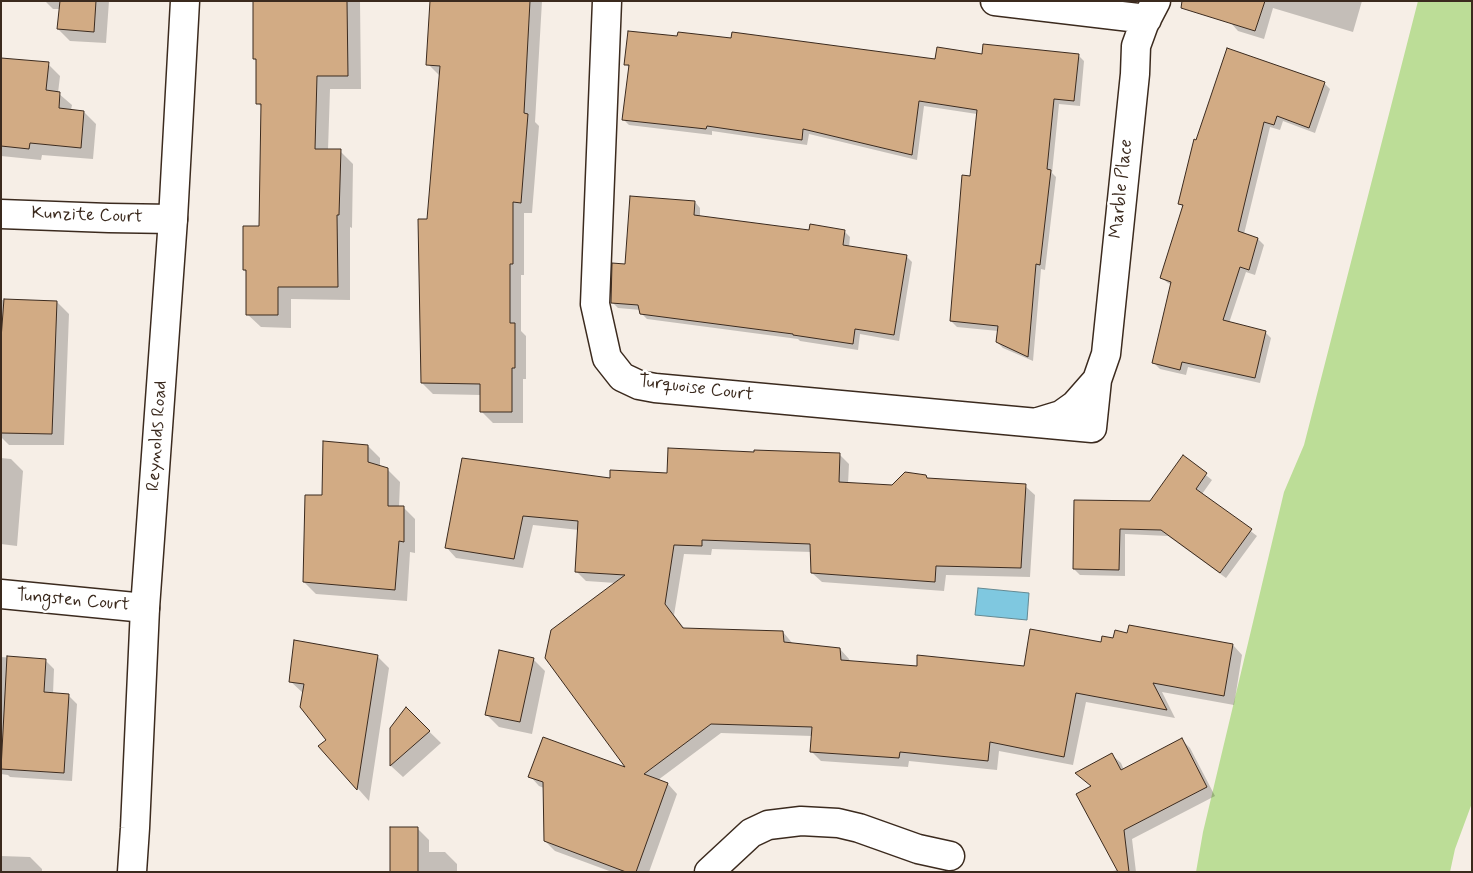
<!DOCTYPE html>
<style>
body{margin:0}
#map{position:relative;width:1473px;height:873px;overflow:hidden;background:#f6eee6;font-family:Mynerve,sans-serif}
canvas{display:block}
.frame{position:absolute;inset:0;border:2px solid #3b2a1e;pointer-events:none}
</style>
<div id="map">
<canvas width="1473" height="873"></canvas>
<div class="frame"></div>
</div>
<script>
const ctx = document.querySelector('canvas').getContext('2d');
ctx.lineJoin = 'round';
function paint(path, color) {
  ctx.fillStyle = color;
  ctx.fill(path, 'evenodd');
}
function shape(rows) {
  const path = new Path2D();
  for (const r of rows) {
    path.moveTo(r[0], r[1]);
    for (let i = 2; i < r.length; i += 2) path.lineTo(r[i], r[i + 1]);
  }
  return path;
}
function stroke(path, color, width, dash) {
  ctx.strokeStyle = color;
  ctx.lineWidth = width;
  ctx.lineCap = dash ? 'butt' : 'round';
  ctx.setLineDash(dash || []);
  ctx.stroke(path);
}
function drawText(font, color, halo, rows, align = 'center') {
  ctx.font = font + ' Mynerve,sans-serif';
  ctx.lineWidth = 5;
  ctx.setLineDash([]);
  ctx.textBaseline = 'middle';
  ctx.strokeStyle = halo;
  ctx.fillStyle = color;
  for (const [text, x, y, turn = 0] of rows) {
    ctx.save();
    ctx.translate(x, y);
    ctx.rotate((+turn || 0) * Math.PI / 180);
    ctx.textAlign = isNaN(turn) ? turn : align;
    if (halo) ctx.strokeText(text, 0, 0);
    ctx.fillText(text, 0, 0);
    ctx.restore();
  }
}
paint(shape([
 [1418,1,1472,1,1472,803,1455,849,1450,872,1196,872,1203,832,1284,492,1304,445]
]), '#bcdd97');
const water = shape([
 [978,588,1029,593,1027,620,975,615,978,588]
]);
paint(water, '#7fc8e0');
stroke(water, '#648992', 1);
paint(shape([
 [45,1,109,1,106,43,70,41,58,29,60,9,53,9],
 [254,1,360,1,361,89,330,89,328,150,340,151,353,164,352,228,350,227,350,300,291,299,291,328,261,327,247,314,247,273,244,270,260,227,262,108,258,103,258,62,254,59],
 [431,1,542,1,535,122,539,126,532,213,524,213,524,275,521,275,521,331,526,336,526,379,523,379,523,423,493,423,481,411,481,395,433,394,422,383,428,221,440,76,428,64],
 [1236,1,1362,1,1353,32,1273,8,1264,39,1238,31,1230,22],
 [1078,55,1084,61,1080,106,1059,104,1052,173,1056,177,1045,270,1041,269,1033,361,1003,348,997,342,998,331,957,327,951,321,971,177,977,114,924,106,917,160,809,134,807,145,712,131,712,135,629,125,623,119,630,68,625,64,936,60,983,56],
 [1,60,48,64,60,76,58,93,72,105,71,110,84,112,96,124,93,159,42,155,41,160,1,156],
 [1324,83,1330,89,1315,133,1283,121,1280,130,1270,127,1244,234,1258,239,1264,245,1255,275,1246,272,1229,323,1265,332,1271,338,1260,383,1188,367,1186,375,1160,369,1154,363,1172,285,1168,283,1162,278,1184,208,1180,204,1195,141],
 [695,202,700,208,700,217,810,231,844,231,850,237,849,247,906,256,912,262,899,341,860,334,858,350,800,341,798,339,647,319,641,313,641,310,618,308,612,302,626,266],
 [1,300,57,302,69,314,64,445,9,445,1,437],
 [368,446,380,458,380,467,388,470,400,482,399,507,403,507,415,519,415,553,410,552,407,601,316,594,304,582,323,496],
 [755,454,839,454,849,464,848,484,893,486,926,476,929,480,1025,486,1035,495,1030,577,946,575,944,591,822,582,812,573,812,552,712,549,711,555,684,554,674,615,685,629,783,632,793,644,840,649,849,659,850,662,918,667,1025,667,1128,635,1130,627,1233,645,1242,655,1234,705,1162,692,1175,718,1086,702,1073,765,999,751,997,770,909,761,908,767,821,761,811,751,812,736,721,733,658,780,668,784,677,794,649,872,612,872,555,851,545,841,544,788,539,786,530,776,628,769,616,583,586,581,576,571,579,530,533,525,523,568,456,558,447,548,463,459,611,479,668,475],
 [1183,457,1212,480,1202,494,1257,536,1226,578,1168,536,1125,534,1125,576,1080,575,1074,569,1075,501,1151,503],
 [1,458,11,459,23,471,17,546,1,544],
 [377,656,389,668,369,801,320,746,328,740,303,693,290,681],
 [1,657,45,660,54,669,53,694,68,695,77,704,72,781,10,777,8,775,1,774],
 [533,659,545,671,532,734,499,727,487,715],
 [406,709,441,743,403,777,391,766,391,729],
 [1182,740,1190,748,1215,796,1132,839,1136,872,1106,872,1119,870,1092,787,1112,755,1121,763,1124,770],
 [417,828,429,840,429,852,445,852,457,864,457,872,392,872],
 [1,856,30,857,42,869,42,872,1,872]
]), '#0003');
const building = shape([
 [60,1,96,1,94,32,57,29,60,1],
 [253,1,347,1,348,76,317,76,315,149,341,149,339,215,337,215,338,287,278,287,278,315,246,315,246,270,243,270,243,226,259,226,261,104,256,104,256,59,253,59,253,1],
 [430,1,530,1,524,113,528,114,521,203,513,202,513,264,510,264,510,323,515,323,515,368,512,368,512,412,480,412,480,384,421,383,418,219,427,219,440,66,426,65,430,1],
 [1182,1,1265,1,1255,31,1181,8,1182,1],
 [628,31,677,36,678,32,731,38,732,32,935,59,937,47,982,54,983,44,1079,54,1074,101,1054,99,1047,169,1051,170,1040,265,1036,264,1028,357,996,342,998,326,950,321,962,175,970,176,977,110,919,101,912,155,803,129,802,140,707,126,706,129,622,120,629,65,624,65,628,31],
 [1227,48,1325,82,1309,128,1277,116,1274,125,1264,122,1238,231,1258,238,1249,270,1240,267,1223,320,1266,331,1255,378,1182,362,1180,370,1152,363,1171,282,1160,278,1183,205,1178,204,1194,139,1196,140,1227,48],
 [1,58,49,62,46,90,60,92,59,108,84,111,81,148,30,143,29,149,1,146,1,58],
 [630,196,695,201,694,215,809,230,810,224,845,230,843,245,907,255,894,335,855,329,853,344,793,335,793,334,640,314,638,305,611,303,612,263,625,264,630,196],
 [4,299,57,301,52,434,1,433,1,339,4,299],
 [323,441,368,445,368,462,388,468,388,506,404,506,404,542,399,541,395,590,303,582,305,495,322,495,323,441],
 [668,448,754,452,754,450,840,453,839,482,892,485,905,472,926,475,927,478,1026,484,1021,568,936,566,935,582,811,573,810,544,702,540,702,546,674,545,665,604,683,628,783,631,784,642,840,648,841,660,917,666,917,655,1024,666,1030,629,1101,642,1102,636,1113,638,1115,630,1127,633,1129,625,1233,644,1224,696,1153,683,1167,710,1076,693,1064,757,990,742,988,761,900,752,899,758,810,752,812,727,711,724,644,774,668,783,636,872,626,872,544,841,543,782,528,777,543,737,625,767,545,658,551,630,625,575,575,572,578,521,523,516,514,559,445,548,462,458,610,478,610,470,667,473,668,448],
 [1183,455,1207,473,1196,489,1252,529,1220,573,1161,530,1120,529,1119,570,1073,569,1074,500,1150,501,1183,455],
 [294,640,378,655,357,790,318,746,326,740,300,707,304,684,289,682,294,640],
 [499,650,534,658,520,722,485,715,499,650],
 [7,656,46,659,44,692,69,694,64,773,1,769,7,656],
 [406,707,430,731,390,766,390,728,406,707],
 [1182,738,1207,787,1124,830,1129,872,1118,872,1076,794,1091,786,1075,773,1112,753,1121,770,1182,738],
 [390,827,418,827,418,872,390,872,390,827]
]);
paint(building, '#d2ab84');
stroke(building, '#3b2a1e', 1);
const minor = shape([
 [607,1,595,304,607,358,622,377,639,385,655,388,1092,428,1097,380],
 [995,1,1147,19],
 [1,214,109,218,173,219],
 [1038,422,1061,415,1075,405,1097,380,1106,354,1135,74,1136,46,1144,24,1156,1],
 [1,594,145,608],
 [709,872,751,833,768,825,801,821,838,823,859,828,918,849,950,856]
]);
const tertiary = shape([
 [132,872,135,828,145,608,173,219,185,1]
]);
stroke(minor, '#3b2a1e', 31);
stroke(tertiary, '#3b2a1e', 31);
stroke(minor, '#fff', 28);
stroke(tertiary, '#fff', 28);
drawText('18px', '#3b2a1e', '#fff', [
 ["Marble Place",1122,189,-84],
 ["Kunzite Court",87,216,2],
 ["Turquoise Court",696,389,7],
 ["Reynolds Road",158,436,-86],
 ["Tungsten Court",73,601,5]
]);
</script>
